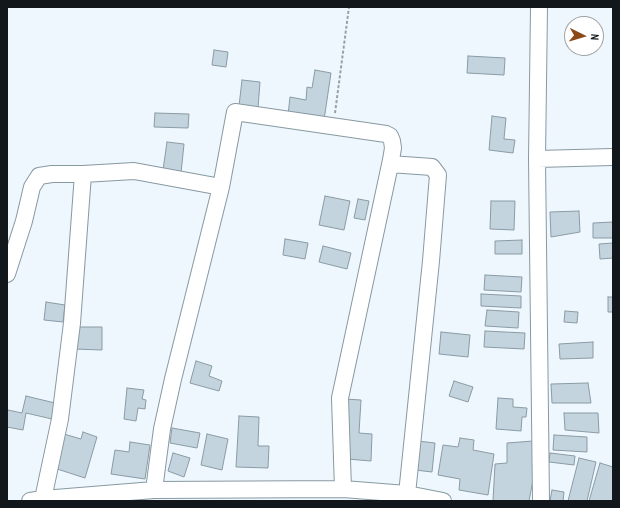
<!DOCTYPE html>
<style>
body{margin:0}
#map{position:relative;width:620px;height:508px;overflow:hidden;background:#edf7fd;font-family:"PT Sans Narrow",sans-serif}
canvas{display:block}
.frame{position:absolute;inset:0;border:8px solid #11171a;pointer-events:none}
.north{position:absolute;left:564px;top:16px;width:40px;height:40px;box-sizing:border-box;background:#fff;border:1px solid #a0a2a3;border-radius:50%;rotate:95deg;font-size:11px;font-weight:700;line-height:16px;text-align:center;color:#11171a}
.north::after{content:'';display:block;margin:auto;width:14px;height:18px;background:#8b4917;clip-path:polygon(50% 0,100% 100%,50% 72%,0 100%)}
</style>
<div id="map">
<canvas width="620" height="508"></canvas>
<div class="frame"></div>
<div class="north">N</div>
</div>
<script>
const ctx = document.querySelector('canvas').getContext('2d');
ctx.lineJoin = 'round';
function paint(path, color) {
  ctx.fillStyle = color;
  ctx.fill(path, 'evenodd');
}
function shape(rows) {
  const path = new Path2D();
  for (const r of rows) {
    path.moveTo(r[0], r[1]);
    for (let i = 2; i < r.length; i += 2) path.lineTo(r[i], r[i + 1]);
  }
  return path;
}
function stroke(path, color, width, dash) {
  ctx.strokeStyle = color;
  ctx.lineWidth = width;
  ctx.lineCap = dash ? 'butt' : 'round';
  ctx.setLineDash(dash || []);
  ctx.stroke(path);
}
const building = shape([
 [214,50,228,52,226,67,212,65,214,50],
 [468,56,505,58,504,75,467,73,468,56],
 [315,70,331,73,324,120,288,115,290,97,306,100,307,87,312,88,315,70],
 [242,80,260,82,258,108,239,106,242,80],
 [155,113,189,114,188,128,154,127,155,113],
 [492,116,506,118,504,139,515,140,513,153,489,150,492,116],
 [167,142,184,144,181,173,163,170,167,142],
 [325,196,350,201,344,230,319,225,325,196],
 [358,199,369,201,365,220,354,218,358,199],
 [491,201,515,201,514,230,490,229,491,201],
 [579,211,580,232,551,237,550,212,579,211],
 [613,222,613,238,593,238,593,223,613,222],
 [285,239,308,243,305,259,283,255,285,239],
 [522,240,522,254,495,254,495,241,522,240],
 [613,243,613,258,600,259,599,244,613,243],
 [323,246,351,253,347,269,319,262,323,246],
 [485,275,522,277,521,292,484,290,485,275],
 [481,294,521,296,521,308,481,306,481,294],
 [608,297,613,297,613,312,608,312,608,297],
 [46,302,65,305,63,322,44,320,46,302],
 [487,310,519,312,518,328,485,326,487,310],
 [565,311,578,312,577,323,564,322,565,311],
 [74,327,102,327,102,350,74,349,74,327],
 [485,331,525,333,524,349,484,347,485,331],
 [441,332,470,335,468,357,439,354,441,332],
 [593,342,593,358,560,359,559,344,593,342],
 [196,361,212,366,209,376,222,381,219,391,190,383,196,361],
 [454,381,473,387,468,402,449,396,454,381],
 [588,383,591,403,552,403,551,384,588,383],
 [127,388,144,390,142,399,146,400,145,409,138,408,136,421,124,419,127,388],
 [26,396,55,403,52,419,26,413,23,430,7,427,7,414,8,410,22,413,26,396],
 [498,398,513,399,513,407,527,408,526,417,522,417,521,431,496,429,498,398],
 [345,399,361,400,359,433,372,434,371,461,347,459,345,399],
 [564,413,598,413,599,433,565,430,564,413],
 [239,416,259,417,258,446,269,446,268,468,236,467,239,416],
 [172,428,200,433,197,448,170,443,172,428],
 [83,432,97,437,85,478,54,468,64,434,81,439,83,432],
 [207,434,228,439,222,470,201,465,207,434],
 [554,435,587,437,587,452,553,450,554,435],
 [460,438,474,440,473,450,494,454,488,495,459,490,460,479,438,475,443,445,458,447,460,438],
 [418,441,435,443,432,472,415,470,418,441],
 [533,441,533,480,529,501,493,501,495,464,507,463,507,443,533,441],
 [130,442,150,445,145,479,111,474,115,450,129,452,130,442],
 [173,453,190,458,184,477,168,471,173,453],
 [550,453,575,456,574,465,549,462,550,453],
 [579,458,596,462,587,501,568,501,579,458],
 [600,463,613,467,613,501,589,501,600,463],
 [552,490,564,492,563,501,550,501,552,490]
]);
paint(building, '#c3d4de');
stroke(building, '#8b9ba5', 1);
const minor = shape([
 [539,7,537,159,541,501],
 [537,159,613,157],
 [390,164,432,167,438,175,431,261,407,494],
 [7,274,24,221,32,187,39,176,52,174,83,174,134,171,221,187],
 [154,490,162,429,173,379,221,187,235,112,386,134,390,136,392,141,393,148,391,160,340,398,343,489],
 [43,499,60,419,72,323,83,174],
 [30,501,43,499,154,490,343,489,407,494,443,501]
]);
stroke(minor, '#8899a2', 18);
stroke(shape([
 [335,113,349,7]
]), '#98a0a5', 2, [3, 2]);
stroke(minor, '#fff', 16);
</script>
